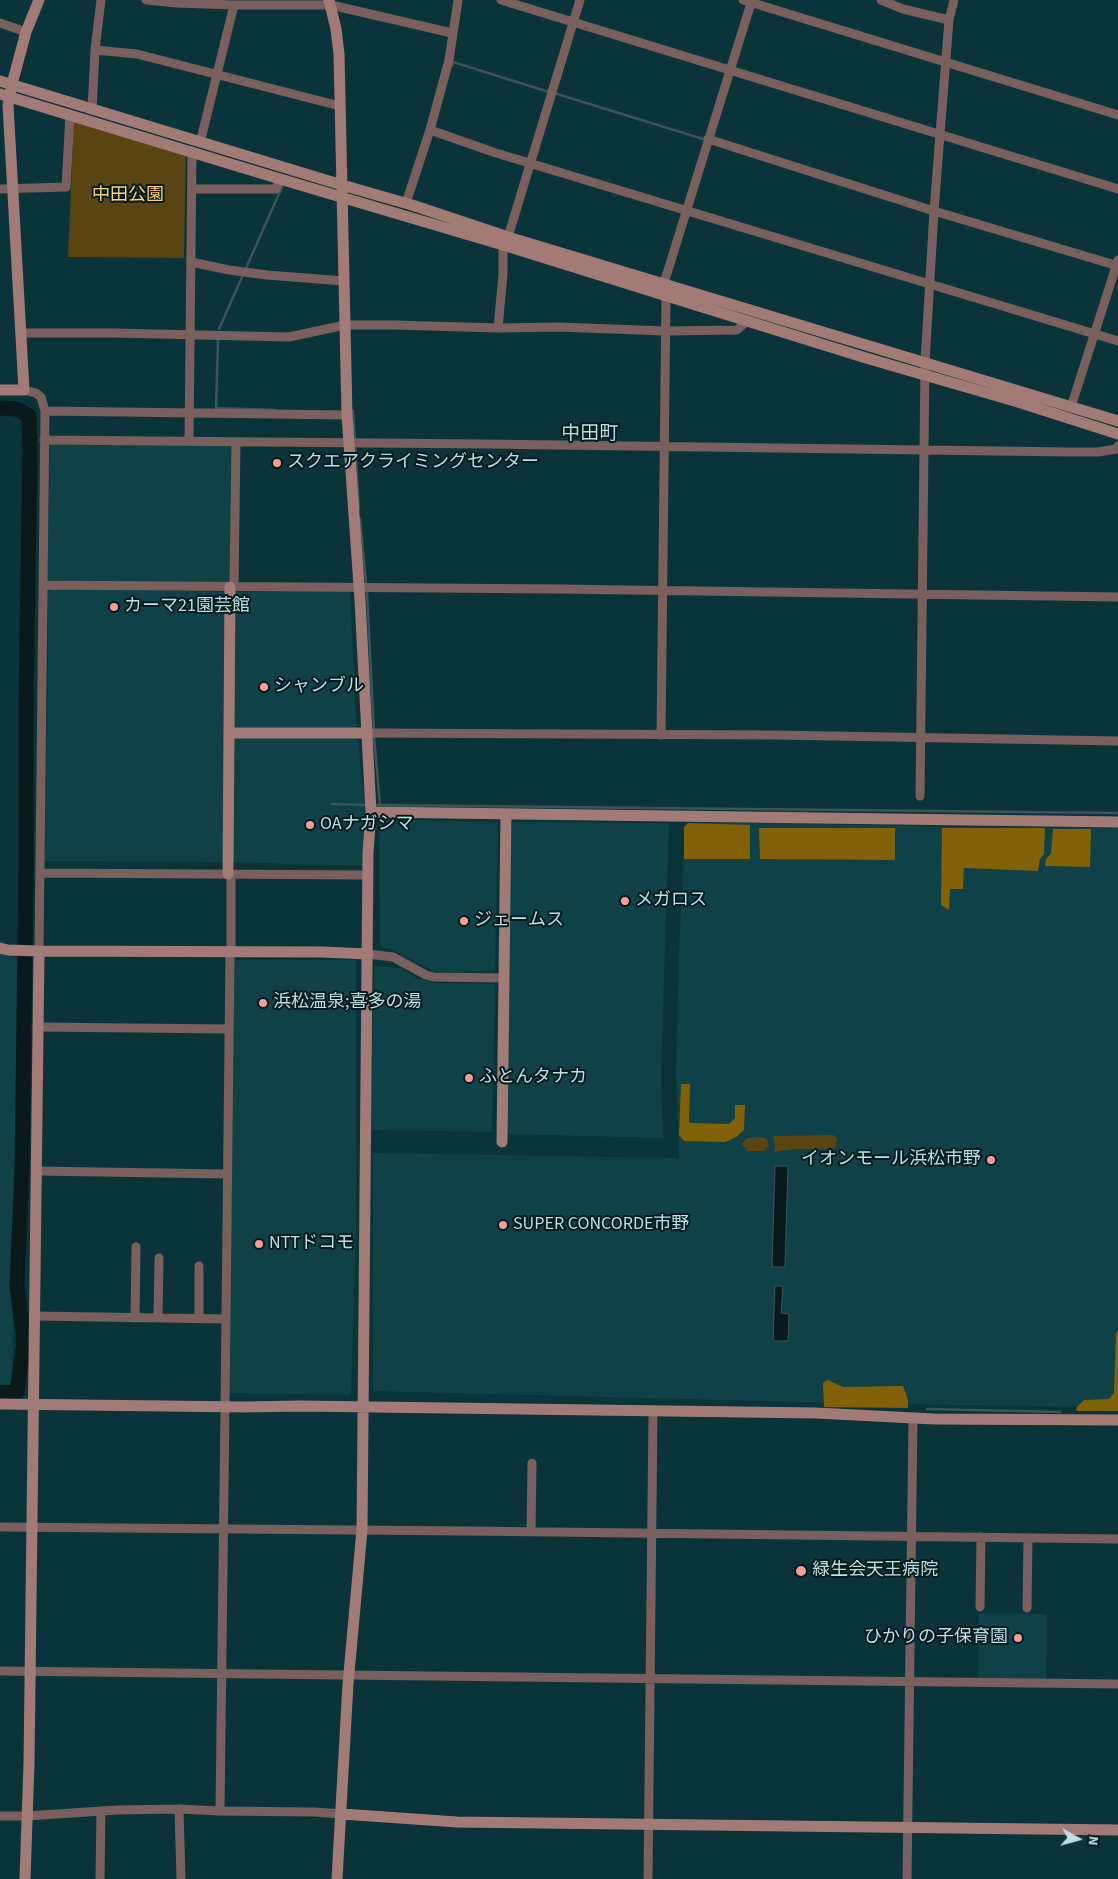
<!DOCTYPE html>
<meta charset="utf-8">
<style>
body{margin:0}
#map{position:relative;width:1118px;height:1879px;overflow:hidden;background:#0a3439;font-family:"Source Sans 3",sans-serif}
canvas{display:block}
.north{position:absolute;left:1053px;top:1814px;width:50px;height:50px;-webkit-text-stroke:4px #001a1e;paint-order:stroke;rotate:97deg;font-size:14px;font-weight:700;line-height:20px;text-align:center;color:#bcdfe4}
.north::after{content:'';display:block;margin:auto;width:18px;height:22px;background:#bcdfe4;clip-path:polygon(50% 0,100% 100%,50% 72%,0 100%)}
</style>
<div id="map">
<canvas width="1118" height="1879"></canvas>
<div class="north">N</div>
</div>
<script>
const ctx = document.querySelector('canvas').getContext('2d');
ctx.lineJoin = 'round';
function paint(path, color) {
  ctx.fillStyle = color;
  ctx.fill(path, 'evenodd');
}
function shape(rows) {
  const path = new Path2D();
  for (const r of rows) {
    path.moveTo(r[0], r[1]);
    for (let i = 2; i < r.length; i += 2) path.lineTo(r[i], r[i + 1]);
  }
  return path;
}
function stroke(path, color, width, dash) {
  ctx.strokeStyle = color;
  ctx.lineWidth = width;
  ctx.lineCap = dash ? 'butt' : 'round';
  ctx.setLineDash(dash || []);
  ctx.stroke(path);
}
function drawText(font, color, halo, rows, align = 'center') {
  ctx.font = font + ' "Source Sans 3","Noto Sans JP",sans-serif';
  ctx.lineWidth = 4;
  ctx.setLineDash([]);
  ctx.textBaseline = 'middle';
  ctx.strokeStyle = halo;
  ctx.fillStyle = color;
  for (const [text, x, y, turn = 0] of rows) {
    ctx.save();
    ctx.translate(x, y);
    ctx.rotate((+turn || 0) * Math.PI / 180);
    ctx.textAlign = isNaN(turn) ? turn : align;
    if (halo) ctx.strokeText(text, 0, 0);
    ctx.fillText(text, 0, 0);
    ctx.restore();
  }
}
paint(shape([
 [50,443,233,446,232,583,49,580,47,578],
 [52,588,233,592,350,592,357,734,365,804,363,866,222,862,44,861,48,659,47,593],
 [385,819,498,823,495,971,450,972,433,971,394,950,383,948,380,944,379,824],
 [512,822,669,823,661,1074,663,1138,505,1134],
 [688,823,792,823,953,827,1118,828,1118,1407,880,1404,373,1391,373,1153,679,1158,676,1070,679,949,685,829],
 [0,953,12,957,21,957,12,1385,0,1385],
 [234,960,356,960,356,1241,351,1395,229,1393],
 [374,966,392,967,404,970,418,979,436,983,495,984,492,1132,371,1130],
 [979,1613,1047,1614,1046,1679,978,1678]
]), '#0f4147');
paint(shape([
 [74,118,186,152,184,258,68,257],
 [833,1135,837,1138,836,1147,834,1149,795,1149,774,1152,775,1146,773,1136],
 [763,1137,767,1139,769,1146,764,1151,747,1151,742,1144,747,1138]
]), '#594512');
paint(shape([
 [688,823,750,825,750,859,684,859,684,827],
 [759,828,895,828,895,860,760,859],
 [942,828,1045,828,1044,854,1040,859,1038,871,964,868,963,889,950,889,949,910,941,905],
 [1053,829,1091,829,1090,867,1045,866,1046,859,1051,853],
 [681,1084,690,1084,689,1122,691,1123,729,1124,735,1118,735,1105,745,1105,744,1130,736,1137,725,1142,684,1141,679,1135],
 [1118,1329,1118,1411,1078,1411,1076,1410,1077,1407,1084,1400,1109,1399,1114,1393,1116,1333],
 [828,1380,843,1387,903,1386,908,1400,908,1408,824,1407,823,1383]
]), '#816209');
const water = shape([
 [775,1166,788,1166,785,1267,772,1267,775,1166],
 [775,1286,783,1286,781,1313,789,1314,788,1341,773,1341,775,1286]
]);
paint(water, '#0a191a');
stroke(water, '#3f5457', 1);
stroke(shape([
 [452,66,453,62,549,92],
 [554,93,703,139],
 [219,329,282,187],
 [218,340,216,408,276,410],
 [349,411,353,411,359,509],
 [360,519,367,593,374,731],
 [374,736,380,805],
 [332,804,367,805],
 [375,805,1118,813],
 [927,1409,1060,1412]
]), '#3f5457', 2.5);
stroke(shape([
 [0,408,17,409,29,416,30,452,26,701,26,869,22,1169,17,1286,24,1341,17,1392,0,1393]
]), '#0a191a', 15);
stroke(shape([
 [146,0,177,3,234,5,331,5,452,33],
 [501,0,1118,189],
 [743,0,1118,115],
 [881,0,903,9,949,20,954,0],
 [0,23,26,32],
 [95,50,137,54,340,106],
 [92,110,95,50,101,0],
 [430,130,496,153,1118,341],
 [708,139,934,211,1118,266],
 [200,143,234,5],
 [0,189,66,187,70,114],
 [192,189,276,189,280,179],
 [406,203,430,130,449,60,458,0],
 [508,237,580,0],
 [191,262,229,270,267,275,344,281],
 [664,283,752,0],
 [498,328,503,274,503,245],
 [21,333,113,333,289,337,345,325,395,325,498,328,559,327,665,331,737,330,747,321],
 [24,390,36,393,41,397,45,411,39,951],
 [1071,407,1118,260],
 [45,411,347,415],
 [44,440,484,444,1070,452,1098,452,1116,449,1118,446],
 [189,441,192,151],
 [43,585,559,589,1118,597],
 [234,586,236,442],
 [366,733,775,735,1118,741],
 [661,735,666,296],
 [920,796,925,362,934,211,949,20],
 [40,873,368,875],
 [368,954,393,957,426,975,434,977,503,978],
 [38,1027,229,1029],
 [36,1171,227,1174],
 [34,1316,226,1319],
 [135,1318,136,1247],
 [158,1318,159,1258],
 [199,1318,199,1266],
 [225,1407,230,953,231,949,231,878,228,874],
 [0,1527,470,1531,1118,1539],
 [531,1531,532,1463],
 [980,1607,981,1537],
 [1027,1608,1028,1538],
 [0,1671,1118,1684],
 [179,1809,181,1879],
 [220,1811,225,1407],
 [0,1816,27,1816,117,1810,179,1809,220,1811,314,1812,342,1814],
 [100,1879,101,1811],
 [648,1879,653,1412],
 [907,1879,913,1418]
]), '#79605d', 9);
stroke(shape([
 [329,0,336,29,339,54,347,415,360,600,371,812,368,853,362,1530,348,1684,337,1879],
 [0,81,342,185,412,205,508,237,1118,421],
 [0,94,280,179,503,245,866,358,1018,402,1118,434],
 [0,390,24,390,8,105,12,84,26,32,39,0],
 [229,733,366,733],
 [371,812,1118,822],
 [228,874,230,587],
 [0,948,8,950,39,951,323,952,368,954],
 [502,1142,506,814],
 [0,1404,245,1407,300,1406,816,1413,934,1419,1118,1420],
 [342,1814,457,1822,1118,1830],
 [25,1879,29,1764,39,951]
]), '#a37b76', 11);
for (const [x, y, r, color] of [
 [277,463,5,"#f59c93"],
 [114,607,5,"#f59c93"],
 [264,687,5,"#f59c93"],
 [310,825,5,"#f59c93"],
 [625,901,5,"#f59c93"],
 [464,921,5,"#f59c93"],
 [263,1003,5,"#f59c93"],
 [469,1078,5,"#f59c93"],
 [991,1160,5,"#f59c93"],
 [503,1225,5,"#f59c93"],
 [259,1244,5,"#f59c93"],
 [801,1571,6,"#f59c93"],
 [1018,1638,5,"#f59c93"]
]) {
  const dot = new Path2D();
  dot.arc(x, y, r, 0, 2 * Math.PI);
  ctx.fillStyle = color;
  ctx.fill(dot);
  stroke(dot, '#001a1e', 2);
}
drawText('18px', '#fed169', '#001a1e', [
 ["中田公園",128,196]
]);
drawText('18px', '#bcdfe4', '#001a1e', [
 ["スクエアクライミングセンター",287,463],
 ["カーマ21園芸館",124,607],
 ["シャンブル",274,687],
 ["OAナガシマ",320,825],
 ["メガロス",635,901],
 ["ジェームス",474,921],
 ["浜松温泉;喜多の湯",273,1003],
 ["ふとんタナカ",479,1078],
 ["イオンモール浜松市野",981,1160,"right"],
 ["SUPER CONCORDE市野",513,1225],
 ["NTTドコモ",269,1244],
 ["緑生会天王病院",812,1571],
 ["ひかりの子保育園",1008,1638,"right"]
], 'left');
drawText('19px', '#bcdfe4', '#001a1e', [
 ["中田町",590,435]
]);
</script>
